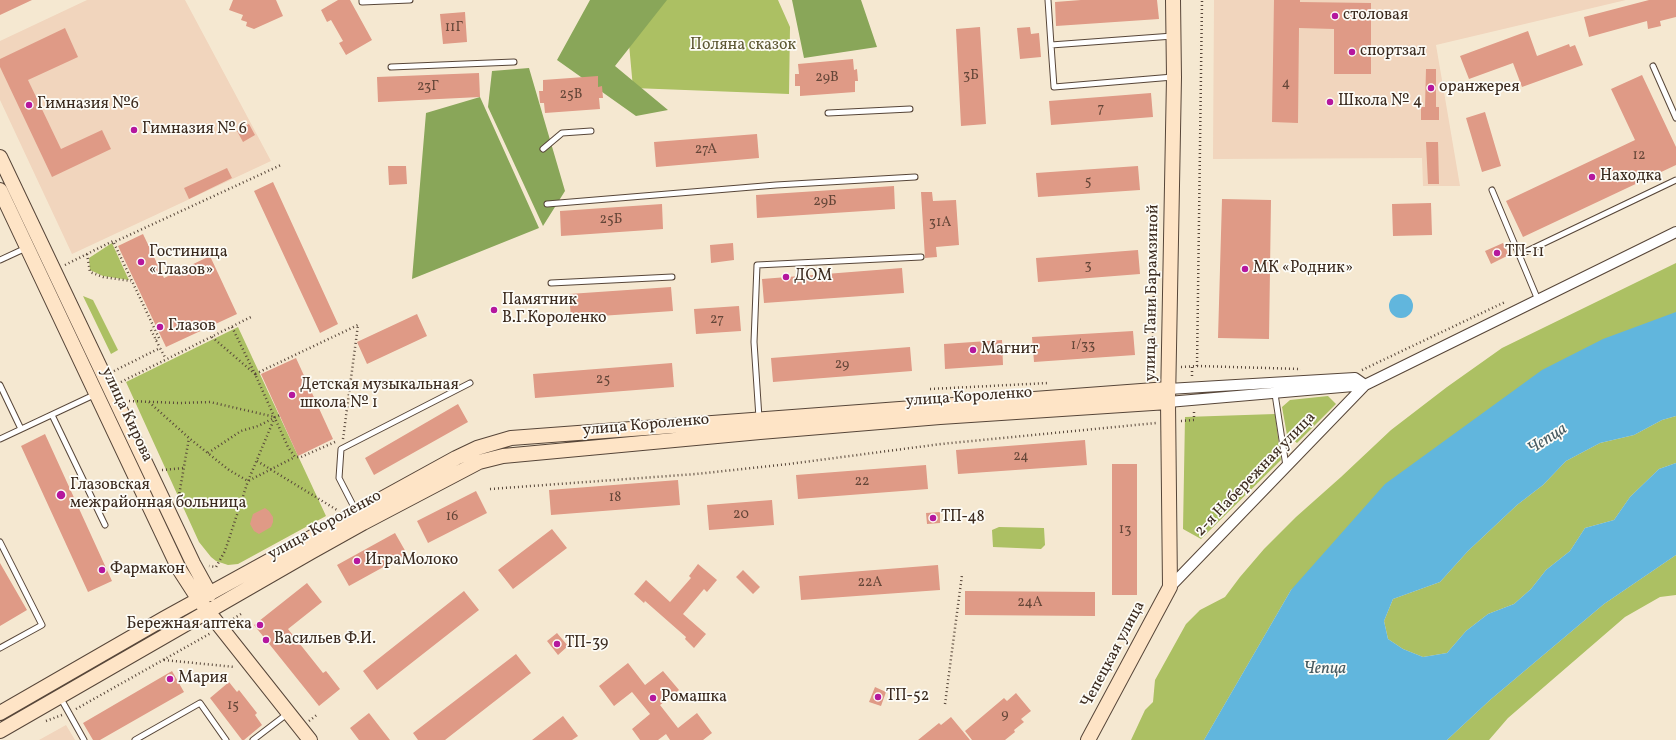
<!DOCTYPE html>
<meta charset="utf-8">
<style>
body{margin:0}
canvas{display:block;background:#f5e8d1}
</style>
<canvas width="1676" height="740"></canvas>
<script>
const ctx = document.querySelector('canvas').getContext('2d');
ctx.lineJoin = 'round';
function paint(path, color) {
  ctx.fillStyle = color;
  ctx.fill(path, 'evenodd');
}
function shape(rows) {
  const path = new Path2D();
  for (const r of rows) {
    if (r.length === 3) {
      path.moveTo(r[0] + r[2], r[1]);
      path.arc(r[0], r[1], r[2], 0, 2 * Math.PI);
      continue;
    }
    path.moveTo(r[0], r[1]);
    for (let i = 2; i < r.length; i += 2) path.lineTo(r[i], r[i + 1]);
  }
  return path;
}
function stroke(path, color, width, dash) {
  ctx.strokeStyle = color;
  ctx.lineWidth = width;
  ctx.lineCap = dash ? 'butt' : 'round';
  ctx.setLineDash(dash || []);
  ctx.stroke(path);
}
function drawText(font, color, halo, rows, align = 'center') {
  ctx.font = font + ' Vollkorn,serif';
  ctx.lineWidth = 3.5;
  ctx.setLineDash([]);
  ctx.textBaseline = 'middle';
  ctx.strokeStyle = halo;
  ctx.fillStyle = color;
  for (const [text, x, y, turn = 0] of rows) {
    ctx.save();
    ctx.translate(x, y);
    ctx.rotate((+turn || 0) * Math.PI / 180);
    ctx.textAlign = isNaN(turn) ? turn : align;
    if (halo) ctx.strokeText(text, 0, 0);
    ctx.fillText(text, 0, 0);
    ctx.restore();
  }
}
paint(shape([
 [87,0,185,0,271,161,72,254,0,100,0,41],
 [1214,0,1626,0,1436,45,1460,186,1423,186,1422,158,1213,159],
 [66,725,75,740,39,740]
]), '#f1d5bd');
paint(shape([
 [625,0,778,0,790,27,789,94,633,88],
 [112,243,127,276,129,280,103,276,90,270,89,258],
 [1676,263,1676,315,1291,590,1204,740,1131,740,1145,710,1153,702,1155,680,1186,624,1200,610,1225,597,1240,577,1264,549,1296,517,1341,477,1391,430,1447,387,1502,348],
 [83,296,93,300,118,350,111,354],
 [238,327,326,516,238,564,228,565,216,561,211,557,199,542,126,382],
 [1328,396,1336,404,1297,443,1287,435,1282,407,1290,400],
 [1275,414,1281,460,1201,539,1183,529,1185,417],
 [1676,416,1676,463,1659,469,1630,497,1614,520,1585,528,1570,551,1546,570,1531,589,1514,604,1488,614,1466,631,1447,653,1423,657,1403,649,1388,639,1384,621,1393,599,1440,582,1468,551,1517,505,1543,485,1566,461,1600,443,1634,435,1662,420],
 [999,527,1044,528,1045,545,1041,549,993,547,992,530],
 [1676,555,1676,595,1660,597,1625,617,1508,718,1489,740,1447,740,1490,700,1604,604]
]), '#acc063');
paint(shape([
 [590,0,667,0,615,66,668,110,636,116,557,60],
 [792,0,861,0,877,47,804,58],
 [529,68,565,191,543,226,488,107,492,71],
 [480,97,539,228,412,279,426,113]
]), '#89a659');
paint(shape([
 [1401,306,12],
 [1676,312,1676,416,1662,420,1634,435,1600,443,1566,461,1543,485,1517,505,1468,551,1440,582,1393,599,1384,621,1388,639,1403,649,1423,657,1447,653,1466,631,1488,614,1514,604,1531,589,1546,570,1570,551,1585,528,1614,520,1630,497,1659,469,1676,463,1676,555,1604,604,1490,700,1447,740,1204,740,1291,590,1385,484,1542,370,1603,339]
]), '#61b6dd');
paint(shape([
 [0,0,32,0,0,15],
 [233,0,276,0,283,16,254,29,246,26,247,22,241,20,243,15,229,10],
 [338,0,350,0,372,40,346,55,339,43,343,41,331,20,327,22,321,10],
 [1081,0,1157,0,1159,19,1056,26,1055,2],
 [1274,0,1300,0,1300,2,1371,3,1371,74,1334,74,1334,29,1299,28,1298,123,1272,122],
 [1649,0,1676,0,1676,17,1660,21,1661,26,1648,29,1647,21,1589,37,1584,17],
 [465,12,467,42,443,44,440,14],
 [980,27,986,124,961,126,956,29],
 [1030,27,1031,34,1039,33,1041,57,1020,59,1017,28],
 [65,28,78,57,28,80,61,149,102,130,111,149,52,177,0,67,0,59],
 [1528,31,1537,56,1569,44,1570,47,1575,45,1583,65,1522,87,1513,63,1469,79,1460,56],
 [853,59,854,70,857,69,858,81,855,81,855,92,800,96,800,86,795,86,795,74,799,74,798,64],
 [1426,69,1436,69,1436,107,1439,107,1439,120,1421,120,1421,107,1425,107],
 [479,73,480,97,378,102,377,77],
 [1642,75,1676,147,1676,165,1523,237,1506,201,1635,140,1611,89],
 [598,76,598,87,602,86,603,98,599,98,600,109,545,113,544,103,540,103,539,91,543,91,543,80],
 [1151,93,1153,117,1051,125,1049,101],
 [1485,112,1501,166,1482,172,1466,118],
 [249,124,255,135,243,142,237,131],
 [757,134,759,158,656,167,654,142],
 [1426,142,1438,142,1439,184,1428,184],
 [388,166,406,166,407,184,389,185],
 [1138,166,1140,190,1038,197,1036,173],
 [227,168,232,178,189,199,184,188],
 [273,182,338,324,320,333,254,191],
 [894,186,895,209,757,218,756,195],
 [921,192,932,192,933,201,956,200,959,245,936,247,937,257,925,258],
 [1222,199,1271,200,1269,339,1218,338],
 [1431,203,1432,235,1393,236,1392,204],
 [662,204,663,229,561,236,560,211],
 [143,234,164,278,210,256,237,314,166,347,118,246],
 [733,243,734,260,711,263,710,245],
 [1503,243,1509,255,1491,264,1485,251],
 [1138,250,1140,274,1038,282,1036,258],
 [902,268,904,293,764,303,762,279],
 [671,287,673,311,571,318,569,294],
 [739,306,741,331,696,334,694,309],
 [417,314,427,336,367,364,357,342],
 [1133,331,1135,355,1034,362,1032,337],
 [1002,340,1003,365,945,369,944,344],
 [910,347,912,371,773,382,771,358],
 [296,358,333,439,298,456,261,374],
 [672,363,674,387,535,398,533,374],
 [458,404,468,422,374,475,365,458],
 [45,434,112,581,88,592,21,446],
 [1085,440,1087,465,958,474,956,450],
 [1112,464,1137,464,1137,595,1112,595],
 [926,465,928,489,798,499,796,475],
 [678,480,680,505,551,515,549,490],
 [476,491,487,513,428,543,417,521],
 [772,500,774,525,709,530,707,505],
 [265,508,269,511,273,517,273,522,271,527,259,534,254,531,250,524,253,514],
 [940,512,940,523,927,524,926,513],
 [552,529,567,548,513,589,498,570],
 [395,533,407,554,349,586,337,565],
 [0,563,27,610,0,626],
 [698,564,717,580,707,592,704,589,683,614,706,634,694,648,685,639,686,637,645,601,644,603,634,594,646,580,670,602,691,578,689,576],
 [938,565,940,590,801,600,799,576],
 [743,570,760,587,753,594,736,577],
 [307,583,322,602,288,629,323,673,326,671,340,689,319,706,254,625],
 [464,591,479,610,377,690,363,671],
 [965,591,1095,592,1095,616,965,615],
 [557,633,568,646,558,655,547,641],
 [516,654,531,673,445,740,418,740,413,733],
 [628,663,645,685,663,671,679,690,660,705,678,728,697,713,712,733,703,740,670,740,666,734,658,740,640,740,632,729,650,714,632,692,614,706,599,686],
 [172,671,184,692,100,740,93,740,83,723],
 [229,682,237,692,239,690,257,713,255,715,262,725,244,740,242,740,210,698],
 [875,687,886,692,881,706,869,702],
 [1016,693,1031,711,1021,719,1024,722,1014,730,1015,732,1005,740,972,740,965,731,1004,698,1007,701],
 [369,713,390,740,359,740,350,728],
 [563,716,578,736,572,740,532,740],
 [951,717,970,740,918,740,939,723,941,725]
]), '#df9a86');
const lane = shape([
 [362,0,362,2,410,0],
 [1048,0,1051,45,1173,36],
 [1051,45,1054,87,1173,77],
 [1653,66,1676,118],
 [391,67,514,62],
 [828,113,910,109],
 [543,149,562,133,591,131],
 [1492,190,1538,300],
 [547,204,776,185,915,177],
 [1519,255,1676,180],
 [0,260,26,248],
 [551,283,672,277],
 [0,385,21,429],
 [1275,394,1286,466],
 [52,415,105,525],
 [759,418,754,342,757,265,921,257],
 [0,439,96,394],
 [356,511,339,478,341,449,470,383],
 [0,542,42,625,0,648],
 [60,697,84,740],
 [135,740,200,703,226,740],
 [253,740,287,714]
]);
const street = shape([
 [1168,389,1355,378,1365,385],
 [1168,402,1365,385],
 [1170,587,1365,385,1676,232]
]);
const secondary = shape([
 [0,157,193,563,210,594],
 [0,190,179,569,199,600,310,740],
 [0,713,165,618,456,458,477,448,511,438,1168,389],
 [0,731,311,552,363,523,479,462,503,456,760,432,940,417,1168,402],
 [1088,740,1170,587,1168,402,1174,77,1173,0]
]);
stroke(lane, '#574639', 7);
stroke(street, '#574639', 12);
stroke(secondary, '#574639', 16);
stroke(shape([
 [112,243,281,165],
 [87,254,90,272,103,277,131,281],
 [65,265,113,241,159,338,156,340],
 [151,330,160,348],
 [212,337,255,374,232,327],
 [1197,366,1301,369],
 [1181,367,1197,366,1202,0],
 [1192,367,1192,378],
 [1362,370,1505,302],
 [114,371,160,348,166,359],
 [1153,377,1153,313,1157,216],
 [121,382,251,317],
 [930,389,1049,383],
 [129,401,179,403,210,402,275,417,248,481,225,551,216,567,209,566],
 [149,402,189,438,229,470,248,481,295,457],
 [1181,421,1194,420,1194,409],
 [343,439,358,325],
 [335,442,301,457,295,457,288,447,255,374,358,325],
 [208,453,241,431,258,426,280,415],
 [257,461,337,510],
 [162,470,184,468],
 [490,489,696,474,789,464,941,444,1156,423],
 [178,501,189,438],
 [230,621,241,614],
 [164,660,235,667],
 [945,704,962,575],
 [76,709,211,633],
 [46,721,62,715],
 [309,721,318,714]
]), '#574639', 2.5, [1, 3]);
stroke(lane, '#fff', 5);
stroke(street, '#fff', 10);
stroke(secondary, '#fee4c6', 14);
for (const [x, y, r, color] of [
 [1335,16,4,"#b5179e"],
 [1352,52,4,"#b5179e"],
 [1431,88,4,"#b5179e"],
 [1330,102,4,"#b5179e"],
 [29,105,4,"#b5179e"],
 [134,130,4,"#b5179e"],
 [1592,177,4,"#b5179e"],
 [1497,253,4,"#b5179e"],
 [141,262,4,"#b5179e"],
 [1245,269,4,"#b5179e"],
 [786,277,4,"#b5179e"],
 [494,310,4,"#b5179e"],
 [160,327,4,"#b5179e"],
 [973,350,4,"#b5179e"],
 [292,395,4,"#b5179e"],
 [61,495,5,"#b5179e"],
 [933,518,4,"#b5179e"],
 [357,561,4,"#b5179e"],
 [102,570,4,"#b5179e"],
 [260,625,4,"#b5179e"],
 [266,640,4,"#b5179e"],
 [557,644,4,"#b5179e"],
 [170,679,4,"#b5179e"],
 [878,697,4,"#b5179e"],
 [653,698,4,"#b5179e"]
]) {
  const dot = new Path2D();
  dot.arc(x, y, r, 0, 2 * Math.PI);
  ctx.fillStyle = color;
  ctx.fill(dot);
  stroke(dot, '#fdfcf7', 1.5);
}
drawText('14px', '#644638', null, [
 ["11Г",454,28],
 ["3Б",971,76],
 ["29В",827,78],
 ["4",1286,84],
 ["23Г",428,87],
 ["25В",571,95],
 ["7",1101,109],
 ["27А",706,150],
 ["12",1639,156],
 ["5",1088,182],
 ["29Б",825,202],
 ["25Б",611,220],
 ["31А",940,223],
 ["3",1088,266],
 ["27",717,320],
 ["1/33",1083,346],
 ["29",842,365],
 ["25",603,380],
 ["24",1021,457],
 ["22",862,482],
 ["18",615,498],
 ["20",741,515],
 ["16",452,517],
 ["13",1125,530],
 ["22А",870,583],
 ["24А",1030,603],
 ["15",233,706],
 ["9",1005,715]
]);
drawText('16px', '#3b2a1e', '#fdfcf7', [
 ["столовая",1343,16],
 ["спортзал",1360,52],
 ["оранжерея",1439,88],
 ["Школа № 4",1338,102],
 ["Гимназия №6",37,105],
 ["Гимназия № 6",142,130],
 ["Находка",1600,177],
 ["Гостиница",149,253],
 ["«Глазов»",149,271],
 ["ТП-11",1505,253],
 ["МК «Родник»",1253,269],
 ["ДОМ",794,277],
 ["Памятник",502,301],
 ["В.Г.Короленко",502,319],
 ["Глазов",168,327],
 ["Магнит",981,350],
 ["Детская музыкальная",300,386],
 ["школа № 1",300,404],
 ["Глазовская",70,486],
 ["межрайонная больница",70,504],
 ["ТП-48",941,518],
 ["ИграМолоко",365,561],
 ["Фармакон",110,570],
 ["Бережная аптека",252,625,"right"],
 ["Васильев Ф.И.",274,640],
 ["ТП-39",565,644],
 ["Мария",178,679],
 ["ТП-52",886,697],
 ["Ромашка",661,698]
], 'left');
drawText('16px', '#5d5733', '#fdfcf7', [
 ["Поляна сказок",743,46]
]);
drawText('16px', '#3b2a1e', '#fdfcf7', [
 ["улица Тани Барамзиной",1153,293,-89],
 ["улица Короленко",969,398,-4],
 ["улица Кирова",126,415,65],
 ["улица Короленко",646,426,-5],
 ["2-я Набережная улица",1256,475,-46],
 ["улица Короленко",325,526,-29],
 ["Чепецкая улица",1114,655,-62]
]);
drawText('italic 17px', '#485b61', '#fdfcf7', [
 ["Чепца",1548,440,-33],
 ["Чепца",1325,670]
]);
</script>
